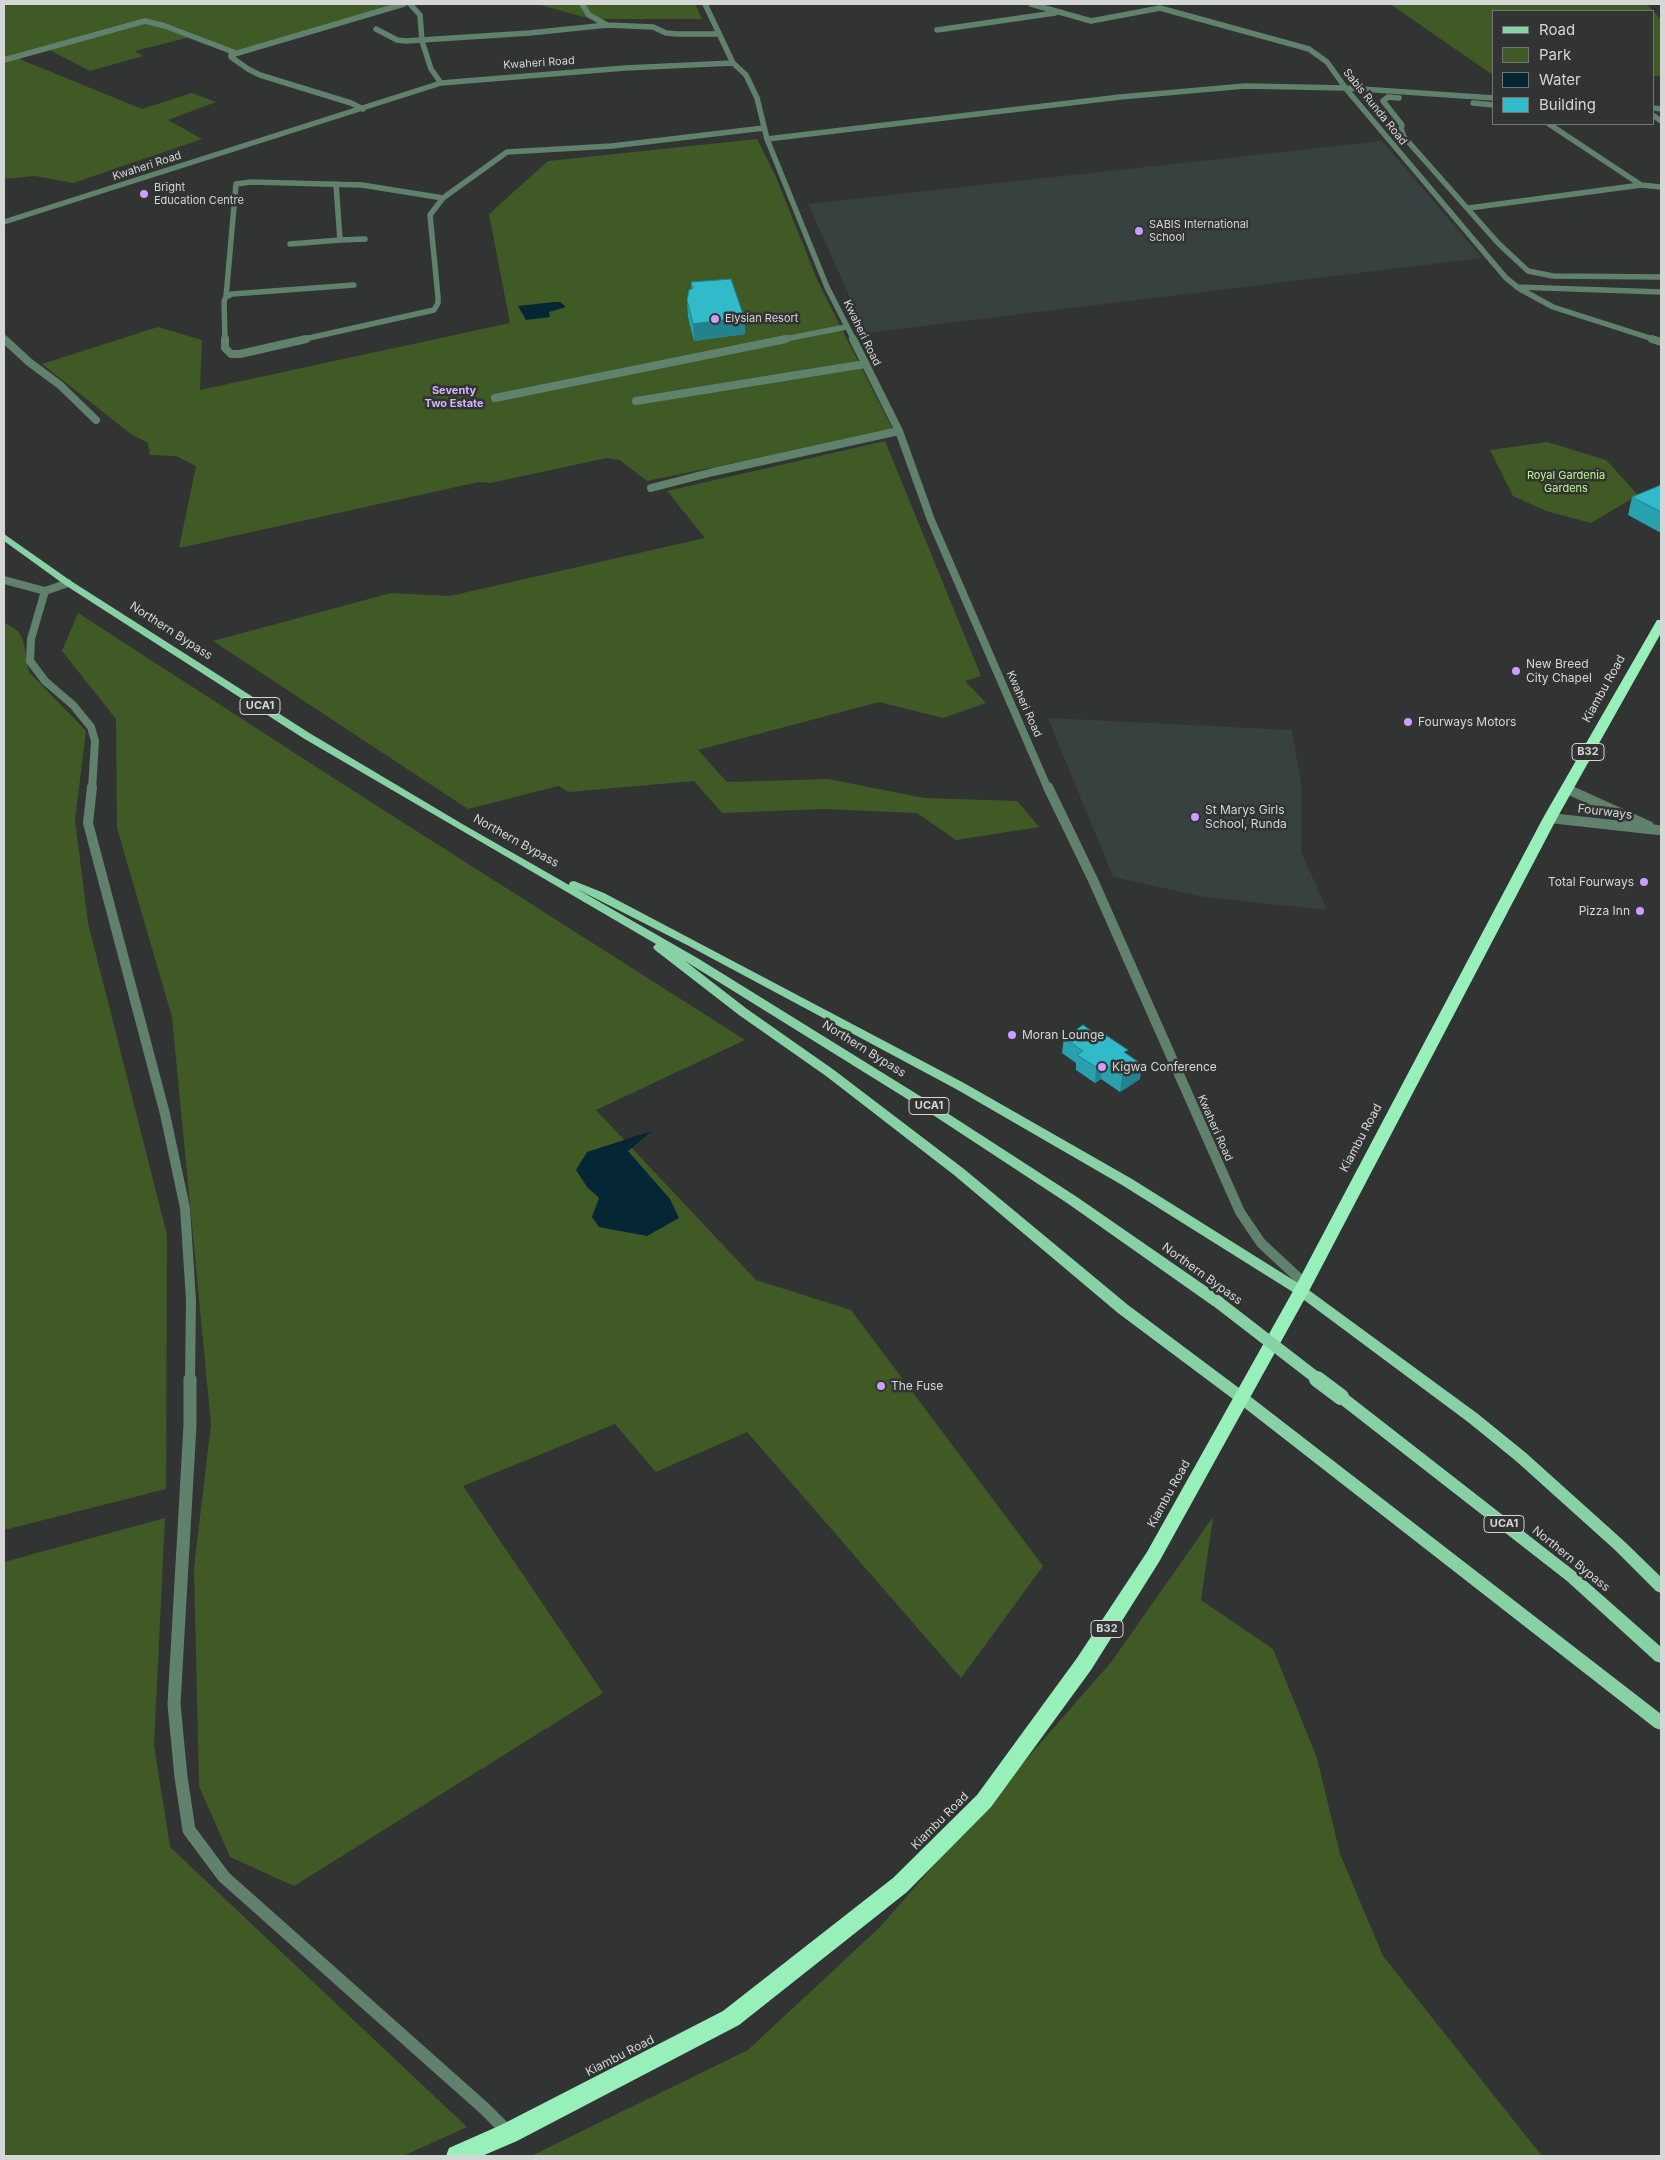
<!DOCTYPE html>
<style>
body{margin:0}
#map{position:relative;width:1665px;height:2160px;overflow:hidden;background:#313433;font-family:Inter,sans-serif}
canvas{display:block}
.frame{position:absolute;inset:0;border:5px solid #d5d7d7;pointer-events:none}
.legend{position:absolute;left:1492px;top:10px;width:162px;height:115px;box-sizing:border-box;background:#313433;border:1px solid #737575;margin:0;padding:6px 9px;list-style:none;font-size:15px;color:#d5d7d7}
.legend li{display:flex;align-items:center;gap:10px;height:25px}
.legend b{width:25px;border:1px solid #737575}
</style>
<div id="map">
<canvas width="1665" height="2160"></canvas>
<div class="frame"></div>
<ul class="legend">
<li><b style="height:6px;background:#88d1a4"></b>Road</li>
<li><b style="height:14px;background:#405a25"></b>Park</li>
<li><b style="height:14px;background:#052634"></b>Water</li>
<li><b style="height:14px;background:#30baca"></b>Building</li>
</ul>
</div>
<script>
const ctx = document.querySelector('canvas').getContext('2d');
ctx.lineJoin = 'round';
function paint(path, color) {
  ctx.fillStyle = color;
  ctx.fill(path, 'evenodd');
}
function shape(rows) {
  const path = new Path2D();
  for (const r of rows) {
    path.moveTo(r[0], r[1]);
    for (let i = 2; i < r.length; i += 2) path.lineTo(r[i], r[i + 1]);
  }
  return path;
}
function stroke(path, color, width, dash) {
  ctx.strokeStyle = color;
  ctx.lineWidth = width;
  ctx.lineCap = dash ? 'butt' : 'round';
  ctx.setLineDash(dash || []);
  ctx.stroke(path);
}
function drawText(font, color, halo, rows, align = 'center') {
  ctx.font = font + ' Inter,sans-serif';
  ctx.lineWidth = 5;
  ctx.setLineDash([]);
  ctx.textBaseline = 'middle';
  ctx.strokeStyle = halo;
  ctx.fillStyle = color;
  for (const [text, x, y, turn = 0] of rows) {
    ctx.save();
    ctx.translate(x, y);
    ctx.rotate((+turn || 0) * Math.PI / 180);
    ctx.textAlign = isNaN(turn) ? turn : align;
    if (halo) ctx.strokeText(text, 0, 0);
    ctx.fillText(text, 0, 0);
    ctx.restore();
  }
}
paint(shape([
 [1382,141,1482,258,866,333,808,204],
 [1048,718,1292,730,1301,783,1301,851,1327,910,1204,897,1113,877]
]), '#37413f');
paint(shape([
 [4,4,407,4,230,53,194,36,135,51,143,56,90,71,46,48,19,57,22,60,142,109,192,93,216,102,168,120,202,139,73,183,35,176,4,179],
 [537,4,695,4,702,19,591,19],
 [1390,4,1647,4,1653,11,1494,11,1494,73,1490,73],
 [1654,12,1661,20,1661,76,1654,76],
 [757,139,775,175,818,282,893,430,647,481,620,460,607,458,490,483,479,482,179,548,196,466,176,456,150,455,148,443,131,434,42,364,158,327,202,340,200,390,510,323,489,214,548,161],
 [885,441,981,676,965,681,986,703,943,718,879,702,698,750,727,782,828,779,924,798,1017,801,1039,827,956,840,917,813,824,809,722,813,694,781,569,792,558,786,468,809,213,641,391,593,450,596,705,538,667,491],
 [1547,442,1606,460,1638,495,1591,523,1546,511,1513,496,1490,450],
 [78,613,352,790,745,1040,596,1110,756,1280,851,1310,1043,1566,961,1678,747,1432,656,1472,615,1424,463,1486,603,1693,294,1886,230,1857,199,1786,194,1568,211,1424,172,1017,117,828,116,719,62,651],
 [4,622,18,631,23,640,29,672,86,731,75,820,88,923,167,1235,166,1489,4,1530],
 [1213,1517,1201,1600,1273,1649,1317,1758,1340,1854,1383,1956,1542,2156,531,2156,748,2050,880,1927,1112,1661],
 [165,1518,154,1745,170,1847,467,2127,403,2156,4,2156,4,1562]
]), '#405a25');
paint(shape([
 [554,302,560,302,566,307,549,312,550,317,526,320,518,306],
 [652,1131,628,1151,670,1199,679,1218,647,1236,599,1227,592,1217,599,1198,587,1187,576,1170,587,1152]
]), '#052634');
stroke(shape([
 [410,4,420,15,422,41,431,69,441,83],
 [582,4,589,15,607,25],
 [705,4,733,63,746,75,757,98,767,139,827,287,854,340],
 [1031,4,1091,21,1160,8,1309,49,1327,62,1347,90,1506,278,1520,289,1553,307,1656,340],
 [376,29,397,40,406,41,530,33,607,25,653,27,666,33,677,34,719,34],
 [937,30,1055,13],
 [4,60,145,21,165,26,236,53],
 [1399,98,1388,97,1383,101,1402,125,1401,129,1404,137,1498,243,1528,271,1553,276,1661,277],
 [1473,103,1494,105],
 [1654,108,1661,109],
 [363,109,351,103,260,75,248,69,231,57,231,55,404,4],
 [1654,116,1661,121],
 [1549,124,1641,185],
 [767,139,1120,97,1245,86,1346,88,1494,98],
 [336,184,340,240,365,239],
 [1469,208,1641,185,1661,187],
 [4,222,441,83,625,68,733,63],
 [290,244,340,240],
 [1517,287,1661,292],
 [226,297,236,184,251,182,362,185,443,198],
 [4,339,5,340],
 [225,340,224,301,226,297,232,294,354,285],
 [300,340,434,310,438,303,438,297,430,215,443,198,507,152,612,146,764,128],
 [780,340,846,327]
]), '#60826c', 5.5);
stroke(shape([
 [4,339,29,362,60,385,96,420],
 [225,339,225,348,231,354,240,354,306,339],
 [853,339,899,431,931,520,1048,789],
 [1652,339,1661,342],
 [495,398,786,339],
 [636,401,865,364],
 [651,488,713,472,899,431],
 [4,580,45,591,68,583],
 [45,591,31,639,30,661,45,681,73,705,91,727,95,741,92,789]
]), '#60826c', 8);
stroke(shape([
 [92,787,88,823,165,1114,185,1208,191,1300,190,1380],
 [1048,787,1093,880,1240,1212,1261,1243,1304,1283],
 [1567,789,1649,826],
 [1550,818,1658,830]
]), '#60826c', 10);
stroke(shape([
 [190,1379,190,1425,174,1704,181,1777,189,1830,224,1877,485,2109,509,2133]
]), '#60826c', 13);
paint(shape([
 [4,534,71,581,311,734,464,825,569,885,570,882,574,881,604,893,964,1083,1132,1179,1306,1288,1478,1414,1526,1453,1625,1542,1661,1577,1661,1593,1656,1591,1615,1550,1516,1461,1468,1422,1296,1294,1122,1185,956,1089,687,945,577,889,699,959,941,1109,1077,1197,1223,1298,1225,1302,1223,1306,1213,1306,1067,1203,933,1115,685,961,747,1009,834,1070,964,1169,1128,1305,1247,1394,1661,1714,1661,1730,1655,1728,1237,1402,1118,1313,954,1175,826,1076,739,1015,655,950,653,947,656,944,303,738,65,585,4,541,4,534],
 [1341,1392,1346,1393,1577,1573,1661,1647,1661,1663,1655,1661,1567,1581,1336,1401,1334,1397,1336,1393,1341,1392]
]), '#88d1a4');
paint(shape([
 [1657,620,1661,620,1661,633,1557,818,1309,1291,1159,1562,1091,1670,991,1807,907,1892,739,2025,517,2141,482,2156,446,2156,449,2148,501,2125,723,2011,893,1878,977,1795,1077,1658,1147,1552,1293,1291,1543,818,1657,620]
]), '#97f0ba');
stroke(shape([
 [1218,1302,1319,1380]
]), '#88d1a4', 12);
stroke(shape([
 [1317,1379,1341,1397]
]), '#88d1a4', 16);
paint(shape([
 [691,282,744,317,745,334,694,341,688,317,687,300,691,289],
 [1661,485,1661,533,1628,515,1632,497],
 [1100,1037,1141,1064,1140,1079,1120,1092,1101,1079,1095,1083,1076,1070,1076,1063,1062,1053,1064,1038]
]), '#29a0ae');
paint(shape([
 [744,317,745,334,694,341,693,324],
 [1103,1063,1101,1079,1095,1083,1096,1067],
 [1141,1064,1140,1079,1120,1092,1122,1076]
]), '#22828d');
const building = shape([
 [731,279,744,317,693,324,687,300,689,290,693,288,691,282,731,279],
 [1661,485,1661,512,1632,497,1661,485],
 [1083,1025,1100,1037,1104,1034,1128,1050,1124,1052,1141,1064,1122,1076,1103,1063,1096,1067,1077,1055,1083,1051,1064,1038,1083,1025]
]);
paint(building, '#30baca');
stroke(building, '#22828d', 1);
for (const [x, y, r, color] of [
 [144,194,5,"#cf9dff"],
 [1139,231,5,"#cf9dff"],
 [715,319,5,"#cf9dff"],
 [1516,671,5,"#cf9dff"],
 [1408,722,5,"#cf9dff"],
 [1195,817,5,"#cf9dff"],
 [1644,882,5,"#cf9dff"],
 [1640,911,5,"#cf9dff"],
 [1012,1035,5,"#cf9dff"],
 [1102,1067,5,"#cf9dff"],
 [881,1386,5,"#cf9dff"]
]) {
  const dot = new Path2D();
  dot.arc(x, y, r, 0, 2 * Math.PI);
  ctx.fillStyle = color;
  ctx.fill(dot);
  stroke(dot, '#313433', 2);
}
drawText('11px', '#d5d7d7', '#313433', [
 ["Kwaheri Road",539,63,-4],
 ["Sabis Runda Road",1375,107,51],
 ["Kwaheri Road",147,166,-18],
 ["Kwaheri Road",862,333,64],
 ["Kwaheri Road",1024,704,66],
 ["Kwaheri Road",1215,1128,66]
]);
drawText('11px', '#d5d7d7', '#313433', [
 ["Bright",154,188],
 ["Education Centre",154,201],
 ["SABIS International",1149,225],
 ["School",1149,238],
 ["Elysian Resort",725,319]
], 'left');
drawText('bold 11px', '#d4b2f6', '#313433', [
 ["Seventy",454,391],
 ["Two Estate",454,404]
]);
drawText('11px', '#bff58e', '#313433', [
 ["Royal Gardenia",1566,476],
 ["Gardens",1566,489]
]);
for (const [x, y, w] of [
 [260,706,40],
 [1588,752,32],
 [929,1106,40],
 [1504,1524,40],
 [1107,1629,32]
]) {
  const box = new Path2D();
  box.roundRect(x - w / 2, y - 8.5, w, 17, 4);
  ctx.fillStyle = '#313433';
  ctx.fill(box);
  stroke(box, '#d5d7d7', 1);
}
drawText('bold 11px', '#d5d7d7', null, [
 ["UCA1",260,706],
 ["B32",1588,752],
 ["UCA1",929,1106],
 ["UCA1",1504,1524],
 ["B32",1107,1629]
]);
drawText('12px', '#d5d7d7', '#313433', [
 ["Northern Bypass",171,631,33],
 ["Kiambu Road",1604,689,-61],
 ["Fourways",1605,812,7],
 ["Northern Bypass",516,841,29],
 ["Northern Bypass",864,1049,32],
 ["Kiambu Road",1361,1138,-62],
 ["Northern Bypass",1202,1274,36],
 ["Kiambu Road",1169,1494,-61],
 ["Northern Bypass",1571,1559,39],
 ["Kiambu Road",940,1821,-45],
 ["Kiambu Road",620,2056,-27]
]);
drawText('12px', '#d5d7d7', '#313433', [
 ["New Breed",1526,664],
 ["City Chapel",1526,678],
 ["Fourways Motors",1418,722],
 ["St Marys Girls",1205,810],
 ["School, Runda",1205,824],
 ["Total Fourways",1634,882,"right"],
 ["Pizza Inn",1630,911,"right"],
 ["Moran Lounge",1022,1035],
 ["Kigwa Conference",1112,1067],
 ["The Fuse",891,1386]
], 'left');
</script>
